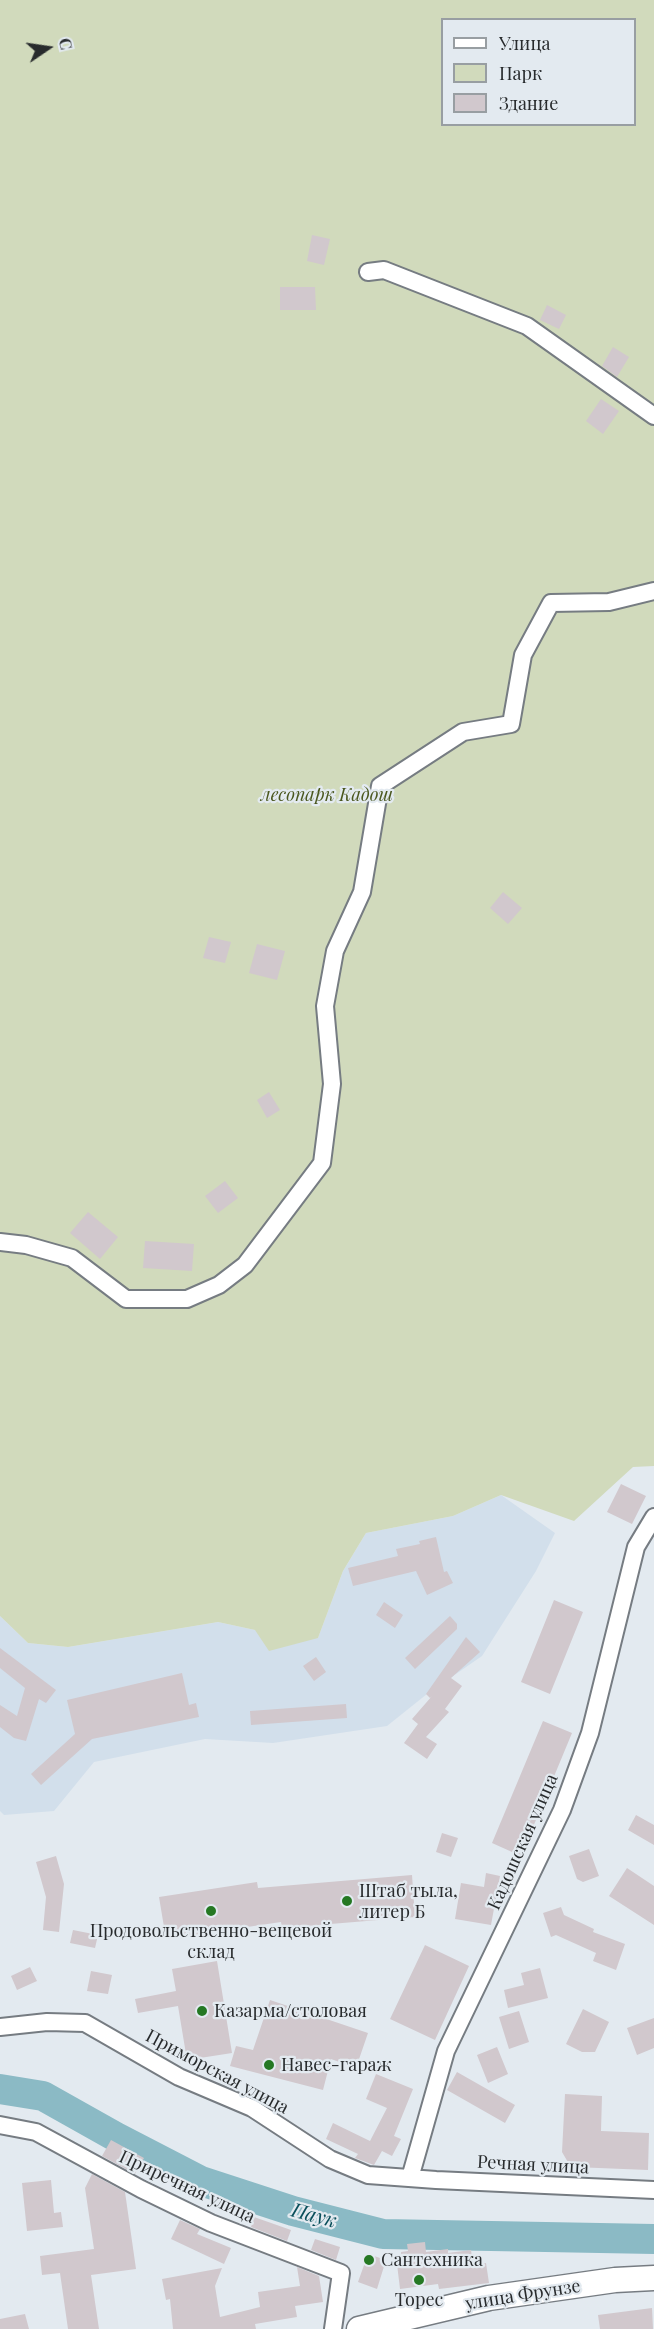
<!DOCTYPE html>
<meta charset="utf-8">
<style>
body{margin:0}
#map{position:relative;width:654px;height:2329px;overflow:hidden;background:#e3eaf0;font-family:"Playfair Display",serif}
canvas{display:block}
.legend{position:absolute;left:441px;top:18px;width:195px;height:108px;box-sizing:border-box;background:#e3eaf0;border:2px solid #989ea2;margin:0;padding:8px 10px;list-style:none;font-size:18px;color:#282b2d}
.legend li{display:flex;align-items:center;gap:12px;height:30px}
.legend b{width:30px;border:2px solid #989ea2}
.north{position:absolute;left:18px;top:18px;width:60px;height:60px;-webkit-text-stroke:4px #e3eaf0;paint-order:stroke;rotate:77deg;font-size:16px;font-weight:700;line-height:24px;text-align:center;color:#282b2d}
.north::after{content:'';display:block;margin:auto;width:21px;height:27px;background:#282b2d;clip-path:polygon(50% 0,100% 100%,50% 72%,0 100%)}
</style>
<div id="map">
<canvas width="654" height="2329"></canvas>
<ul class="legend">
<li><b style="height:8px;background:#fff"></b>Улица</li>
<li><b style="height:16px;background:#d1dabc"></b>Парк</li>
<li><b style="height:16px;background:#d1c8cd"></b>Здание</li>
</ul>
<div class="north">С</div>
</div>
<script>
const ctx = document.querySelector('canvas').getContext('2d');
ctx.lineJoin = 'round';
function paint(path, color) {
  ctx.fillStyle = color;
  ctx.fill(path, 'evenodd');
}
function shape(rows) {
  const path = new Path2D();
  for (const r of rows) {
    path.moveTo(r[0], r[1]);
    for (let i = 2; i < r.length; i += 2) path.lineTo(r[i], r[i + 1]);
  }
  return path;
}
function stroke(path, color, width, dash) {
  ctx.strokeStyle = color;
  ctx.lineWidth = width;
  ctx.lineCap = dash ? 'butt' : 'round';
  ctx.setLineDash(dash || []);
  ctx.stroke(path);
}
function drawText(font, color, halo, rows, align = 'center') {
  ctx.font = font + ' "Playfair Display",serif';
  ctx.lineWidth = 4.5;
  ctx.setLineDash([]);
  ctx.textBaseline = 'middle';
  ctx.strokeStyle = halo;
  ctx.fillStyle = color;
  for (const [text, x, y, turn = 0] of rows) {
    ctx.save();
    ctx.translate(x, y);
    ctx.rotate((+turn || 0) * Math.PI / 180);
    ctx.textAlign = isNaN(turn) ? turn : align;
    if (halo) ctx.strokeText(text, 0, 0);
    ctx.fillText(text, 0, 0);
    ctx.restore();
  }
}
paint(shape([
 [501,1495,555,1533,536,1571,482,1656,427,1694,387,1726,273,1743,205,1739,94,1762,54,1811,4,1815,0,1811,0,1616,28,1643,68,1647,218,1622,255,1630,318,1638,343,1571,366,1533,453,1516]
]), '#d2dfeb');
paint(shape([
 [0,0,654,0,654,1466,633,1467,574,1521,501,1495,453,1516,366,1533,343,1571,318,1638,269,1651,255,1630,218,1622,68,1647,28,1643,0,1616],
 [442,20,634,20,634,124,442,124]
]), '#d1dabc');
stroke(shape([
 [0,2089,43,2096,116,2137,201,2181,293,2211,383,2234,654,2239]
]), '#8bbac5', 30);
paint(shape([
 [312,235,330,239,324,265,307,261],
 [280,287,315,287,316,310,280,310],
 [547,305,566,315,559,329,540,320],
 [613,347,629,357,617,377,602,366],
 [601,399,619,411,603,434,586,421],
 [503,892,522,908,508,924,490,908],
 [209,937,231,942,225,963,203,958],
 [257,944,285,951,277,980,249,973],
 [269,1092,280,1110,267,1118,257,1100],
 [225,1181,238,1198,218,1213,205,1196],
 [88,1212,118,1237,100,1259,70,1233],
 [145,1241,194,1244,192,1271,143,1268],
 [621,1484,646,1496,632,1524,607,1512],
 [436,1537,444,1572,447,1571,453,1583,427,1595,416,1571,353,1586,348,1568,398,1556,396,1549,420,1544,419,1541],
 [554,1600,583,1612,550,1694,521,1682],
 [384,1602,403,1615,395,1628,376,1615],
 [450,1616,457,1624,457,1629,415,1669,405,1658],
 [466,1637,480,1652,451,1678,462,1686,445,1709,449,1712,426,1737,437,1744,427,1759,404,1743,418,1724,412,1719,432,1696,430,1698,426,1694],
 [0,1648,56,1690,46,1703,39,1699,26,1741,14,1738,0,1727,0,1705,17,1716,25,1688,0,1668],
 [316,1657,326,1672,314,1681,303,1666],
 [182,1673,189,1705,196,1703,199,1717,92,1739,41,1785,31,1774,75,1734,67,1700],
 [346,1704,347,1718,251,1725,250,1711],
 [543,1721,572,1733,521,1856,492,1843],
 [636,1815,654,1825,654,1845,628,1830],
 [442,1833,458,1838,451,1857,436,1852],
 [589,1849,599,1876,583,1882,577,1879,569,1856],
 [56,1856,64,1884,59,1932,43,1930,46,1897,36,1862],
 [627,1868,654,1886,654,1925,609,1896],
 [486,1873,500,1876,491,1925,455,1919,461,1883,484,1887],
 [412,1875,415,1917,282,1928,281,1922,166,1939,159,1897,257,1882,258,1888],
 [561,1907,564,1915,594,1929,593,1932,625,1944,616,1970,593,1961,596,1953,556,1935,551,1937,543,1913],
 [73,1930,98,1935,95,1948,70,1943],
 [425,1945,469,1966,435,2040,390,2019],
 [217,1961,232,2053,187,2060,178,2006,138,2013,135,1999,176,1991,172,1969],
 [30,1967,37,1981,17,1990,11,1976],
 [540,1968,548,1998,508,2008,504,1990,524,1985,521,1973],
 [91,1971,112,1975,108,1994,87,1991],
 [270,2000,368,2033,356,2068,331,2059,323,2090,230,2066,236,2046,253,2050],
 [583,2009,609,2022,595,2052,582,2052,566,2044],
 [519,2011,529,2042,509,2049,499,2017],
 [654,2018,654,2048,637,2055,627,2028],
 [497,2047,508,2074,488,2083,477,2055],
 [457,2072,515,2105,505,2123,447,2090],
 [376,2074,413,2089,394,2136,401,2139,392,2156,382,2151,374,2165,355,2158,358,2154,326,2139,333,2123,370,2141,387,2108,366,2099],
 [565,2094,602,2096,601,2131,649,2133,648,2170,574,2167,569,2164,562,2152],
 [111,2140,144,2158,135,2174,102,2156],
 [92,2174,125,2192,136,2269,91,2275,99,2329,68,2329,60,2273,42,2275,40,2256,94,2249,85,2188],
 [51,2180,54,2213,61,2212,63,2227,27,2231,22,2183],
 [254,2217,291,2230,287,2241,251,2227],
 [180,2220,200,2229,197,2234,231,2248,224,2264,171,2239],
 [315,2239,340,2247,336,2260,311,2250],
 [425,2242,426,2252,448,2249,448,2253,471,2250,473,2264,486,2263,489,2283,439,2289,438,2284,400,2289,397,2264,402,2266,401,2252,408,2251,407,2244],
 [368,2254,386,2260,377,2289,358,2282],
 [297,2267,319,2276,323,2302,295,2306,297,2317,255,2324,256,2329,173,2329,170,2299,166,2300,162,2279,222,2268,215,2286,220,2317,260,2307,258,2292,300,2286],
 [652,2308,653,2329,600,2329,598,2315],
 [25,2314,29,2329,0,2329,0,2319]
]), '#d1c8cd');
const street = shape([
 [368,272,384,270,527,326,654,416],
 [0,1242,26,1245,72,1258,126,1299,187,1299,219,1285,245,1265,322,1163,332,1084,325,1006,335,951,362,892,380,786,463,732,511,724,523,655,551,603,609,602,654,591],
 [0,2027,47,2022,85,2023,179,2077,252,2108,330,2159,368,2175,436,2180,654,2190],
 [0,2125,36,2132,141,2189,211,2223,341,2273,333,2329],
 [410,2178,446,2051,562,1810,590,1733,636,1547,654,1517]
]);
const secondary = shape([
 [359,2329,489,2298,615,2280,654,2278]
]);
stroke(street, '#767c82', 20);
stroke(secondary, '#767c82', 27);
stroke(street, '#fff', 16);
stroke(secondary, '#fff', 24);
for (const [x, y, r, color] of [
 [347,1901,6,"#257823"],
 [211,1911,6,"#257823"],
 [202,2011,6,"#257823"],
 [269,2065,6,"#257823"],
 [369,2260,6,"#257823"],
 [419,2280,6,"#257823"]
]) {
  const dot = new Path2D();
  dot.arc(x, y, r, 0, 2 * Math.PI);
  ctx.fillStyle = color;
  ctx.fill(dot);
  stroke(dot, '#e3eaf0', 2);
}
drawText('italic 18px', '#4a571e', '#e3eaf0', [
 ["лесопарк Кадош",327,795]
]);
drawText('18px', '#282b2d', '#e3eaf0', [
 ["Кадошская улица",523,1842,-66],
 ["Приморская улица",217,2072,28],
 ["Речная улица",533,2165,3],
 ["Приречная улица",187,2187,25],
 ["улица Фрунзе",523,2295,-9]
]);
drawText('18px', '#282b2d', '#e3eaf0', [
 ["Штаб тыла,",359,1891],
 ["литер Б",359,1912],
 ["Продовольственно-вещевой",211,1931,"center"],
 ["склад",211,1952,"center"],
 ["Казарма/столовая",214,2011],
 ["Навес-гараж",281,2065],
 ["Сантехника",381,2260],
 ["Торес",419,2300,"center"]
], 'left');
drawText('italic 20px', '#0a4f5b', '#e3eaf0', [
 ["Паук",314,2216,15]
]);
</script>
